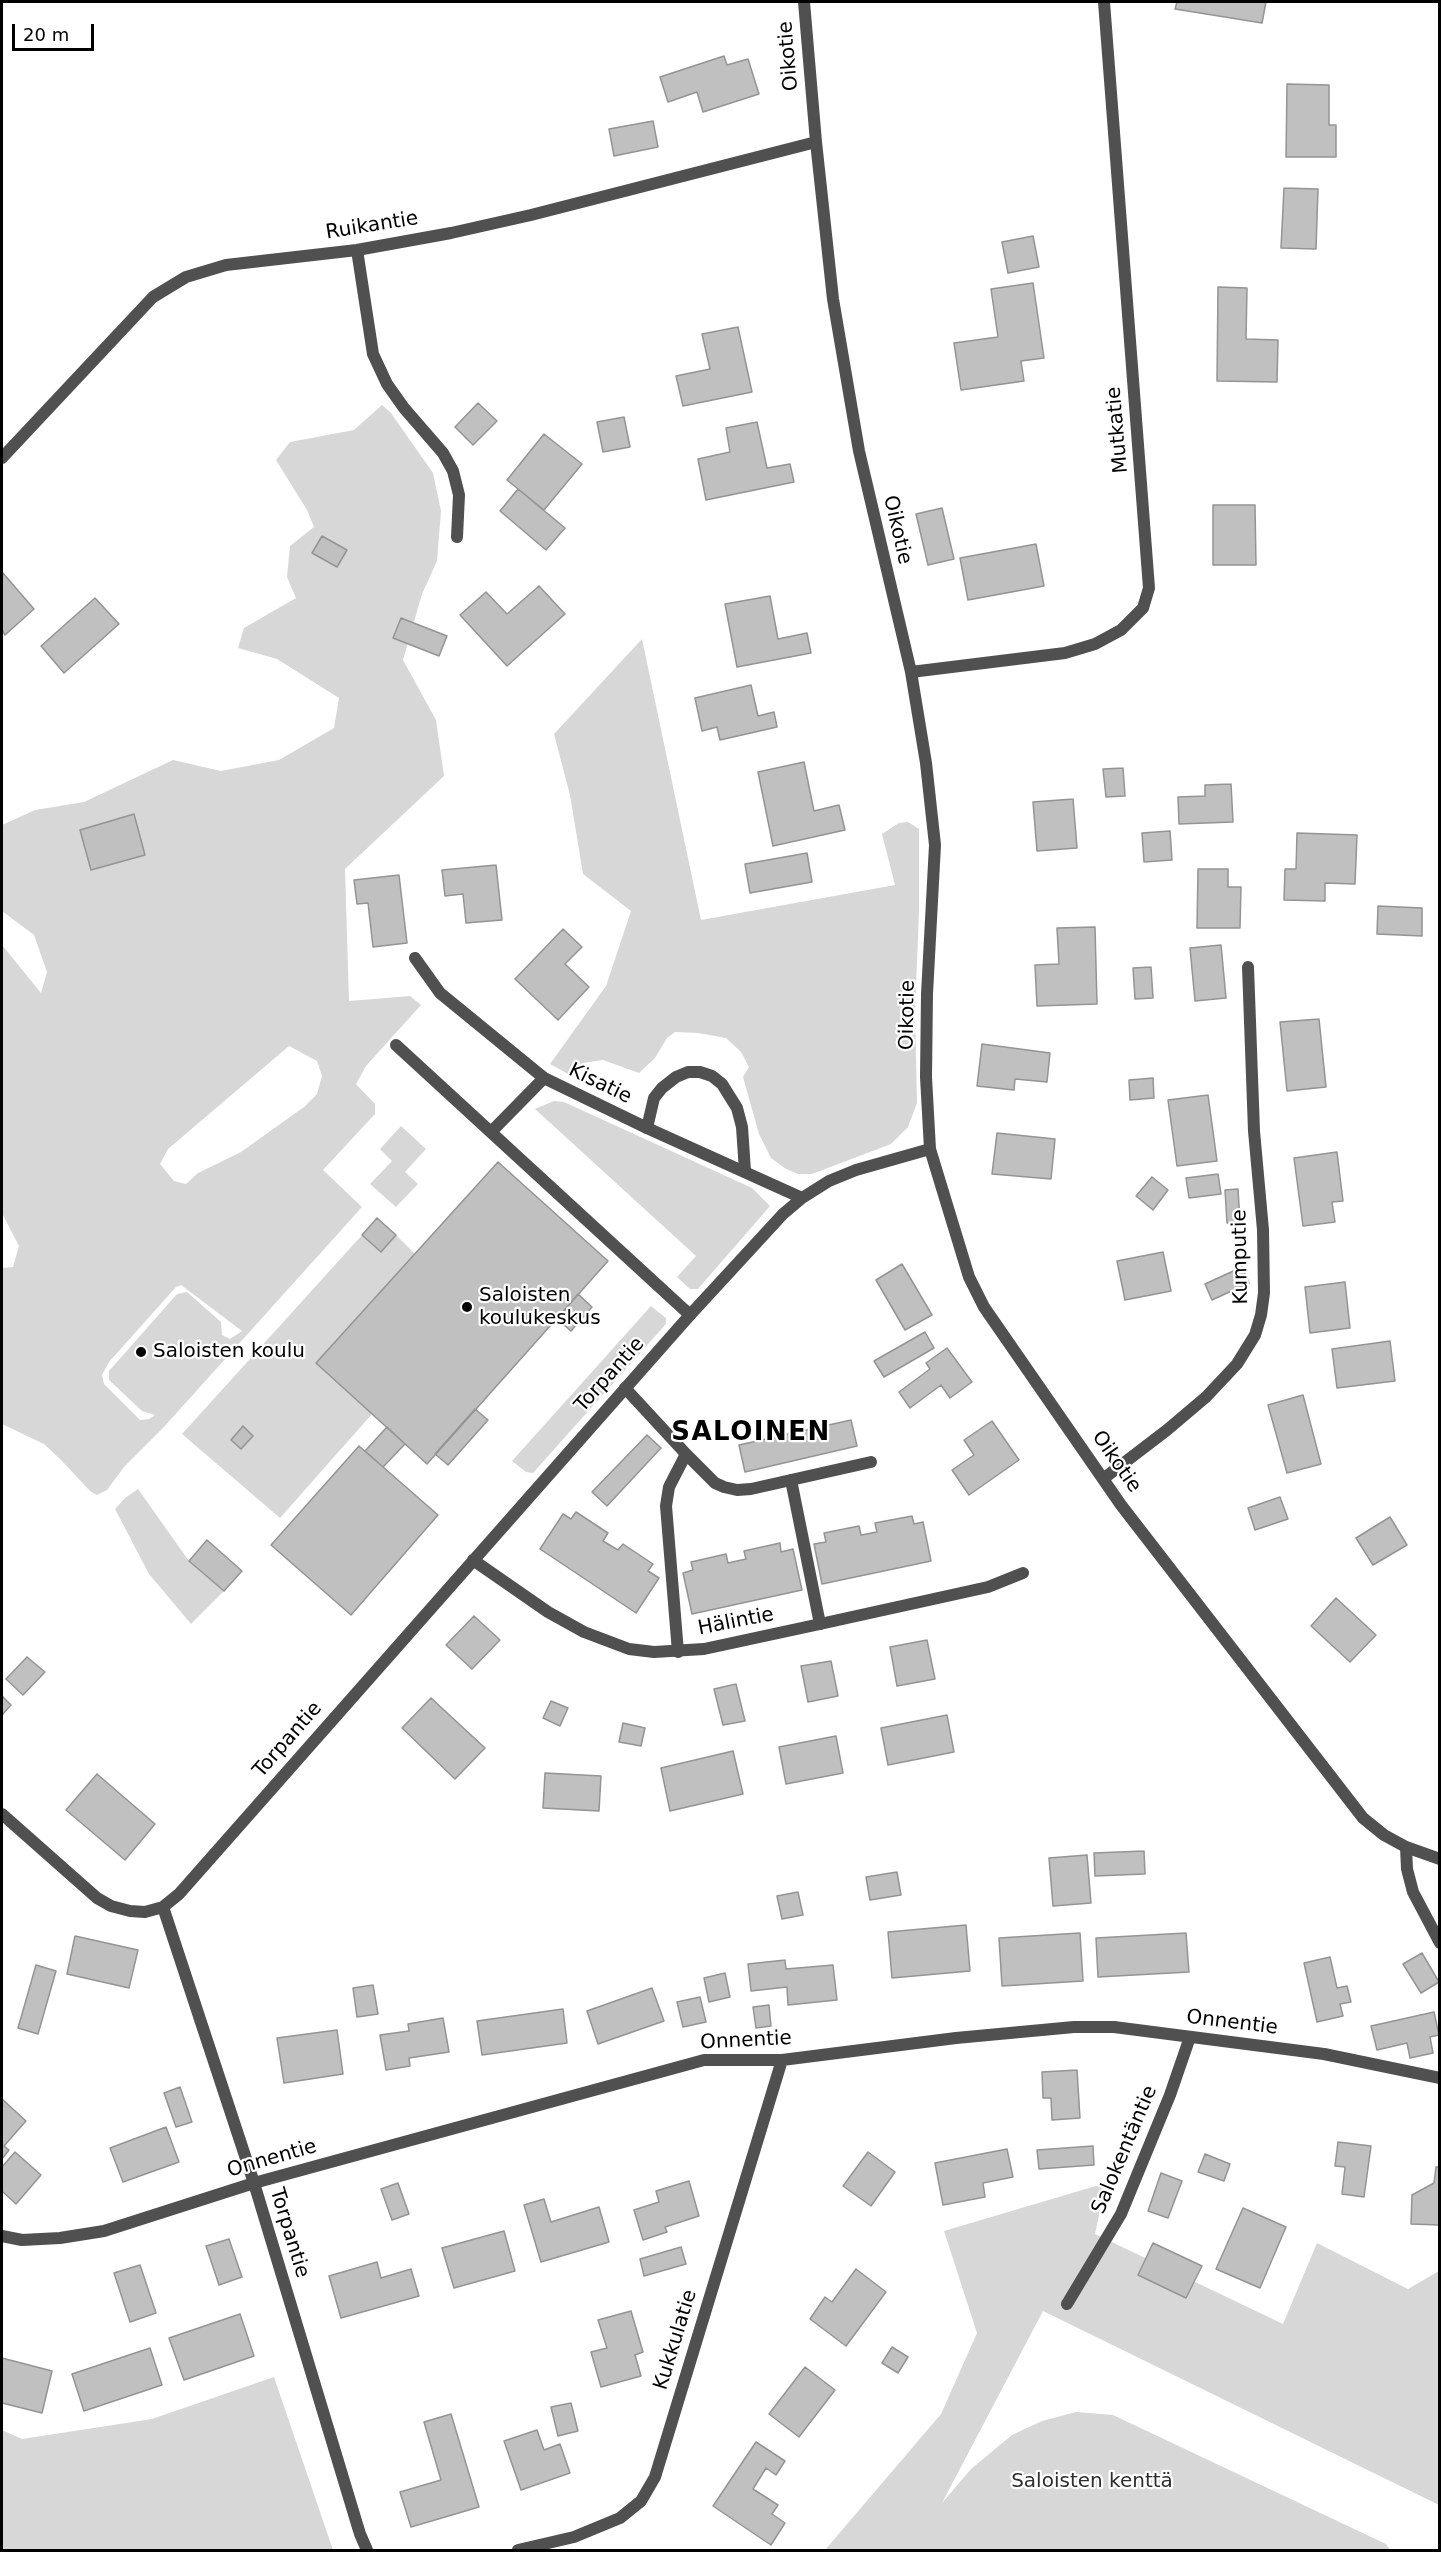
<!DOCTYPE html>
<meta charset="utf-8">
<style>
body{margin:0}
#map{position:relative;width:1441px;height:2552px;overflow:hidden;background:#fff;font-family:"DejaVu Sans",sans-serif}
canvas{display:block}
.frame{position:absolute;inset:0;border:3px solid #000;pointer-events:none}
.scale{position:absolute;left:12px;top:24px;width:82px;height:27px;box-sizing:border-box;border:3px solid #000;border-top:0;padding-left:8px;font-size:18px;line-height:21px;white-space:nowrap;color:#000;-webkit-text-stroke:4px #fff;paint-order:stroke}
</style>
<div id="map">
<canvas width="1441" height="2552"></canvas>
<div class="frame"></div>
<div class="scale">20 m</div>
</div>
<script>
const ctx = document.querySelector('canvas').getContext('2d');
ctx.lineJoin = 'round';
function paint(path, color) {
  ctx.fillStyle = color;
  ctx.fill(path, 'evenodd');
}
function shape(rows) {
  const path = new Path2D();
  for (const r of rows) {
    path.moveTo(r[0], r[1]);
    for (let i = 2; i < r.length; i += 2) path.lineTo(r[i], r[i + 1]);
  }
  return path;
}
function stroke(path, color, width, dash) {
  ctx.strokeStyle = color;
  ctx.lineWidth = width;
  ctx.lineCap = dash ? 'butt' : 'round';
  ctx.setLineDash(dash || []);
  ctx.stroke(path);
}
function drawText(font, color, halo, rows, align = 'center') {
  ctx.font = font + ' "DejaVu Sans",sans-serif';
  ctx.lineWidth = 4.5;
  ctx.setLineDash([]);
  ctx.textBaseline = 'middle';
  ctx.strokeStyle = halo;
  ctx.fillStyle = color;
  for (const [text, x, y, turn = 0] of rows) {
    ctx.save();
    ctx.translate(x, y);
    ctx.rotate((+turn || 0) * Math.PI / 180);
    ctx.textAlign = isNaN(turn) ? turn : align;
    if (halo) ctx.strokeText(text, 0, 0);
    ctx.fillText(text, 0, 0);
    ctx.restore();
  }
}
paint(shape([
 [382,405,391,413,433,473,441,511,437,561,422,594,403,660,436,720,444,776,345,869,349,1001,410,996,421,1005,366,1066,356,1084,375,1104,375,1114,323,1170,362,1207,163,1428,124,1467,107,1490,97,1495,90,1491,61,1460,44,1444,2,1424,2,1268,13,1267,19,1246,2,1213,2,945,41,993,47,972,34,935,2,911,2,825,35,810,84,802,173,760,221,771,279,760,334,728,339,698,277,659,238,648,244,628,296,598,287,577,290,546,314,527,307,510,276,460,290,442,354,430],
 [289,1046,317,1061,322,1076,317,1094,304,1107,241,1152,198,1173,186,1184,174,1181,160,1164,168,1149],
 [181,1285,242,1331,230,1339,222,1335,221,1322,187,1292,177,1294,109,1371,109,1380,142,1411,155,1415,149,1419,140,1420,104,1384,102,1375,109,1362,176,1287],
 [642,639,701,920,895,885,882,834,899,823,908,822,919,829,919,912,915,1011,917,1103,908,1127,891,1144,812,1174,798,1174,786,1169,771,1158,759,1134,743,1077,749,1067,741,1052,726,1038,698,1033,675,1032,667,1038,655,1058,639,1073,603,1060,583,1063,568,1074,550,1064,606,986,631,911,583,874,570,795,554,734],
 [554,1101,564,1102,752,1188,770,1206,698,1289,690,1289,677,1277,696,1256,535,1109],
 [401,1126,426,1149,405,1172,418,1184,396,1207,370,1184,392,1161,380,1149],
 [362,1235,380,1252,396,1235,415,1254,316,1363,372,1414,280,1518,182,1434],
 [651,1306,666,1318,666,1324,533,1473,526,1472,512,1461],
 [138,1489,189,1561,224,1591,191,1624,149,1574,115,1509,125,1498],
 [1106,2183,1095,2234,1283,2324,1317,2243,1408,2289,1439,2271,1439,2505,1043,2311,942,2503,971,2469,1012,2435,1042,2421,1076,2412,1113,2415,1386,2544,1390,2550,825,2550,941,2414,977,2333,944,2231],
 [274,2377,333,2550,2,2550,2,2430,22,2439,152,2419]
]), '#d7d7d7');
const building = shape([
 [1177,2,1266,2,1262,23,1175,9,1177,2],
 [724,56,727,65,748,59,759,94,703,112,697,92,668,102,660,77,724,56],
 [1287,84,1329,85,1329,125,1336,125,1336,157,1286,157,1287,84],
 [653,121,658,147,614,156,609,129,653,121],
 [1284,188,1318,189,1316,249,1281,248,1284,188],
 [1033,236,1039,267,1008,273,1002,242,1033,236],
 [1033,283,1044,358,1021,361,1024,381,961,390,954,343,998,337,991,289,1033,283],
 [1218,287,1247,288,1246,339,1278,340,1277,382,1217,381,1218,287],
 [738,327,752,392,683,406,676,376,710,369,702,334,738,327],
 [478,403,497,421,473,445,455,427,478,403],
 [624,417,630,447,603,452,597,422,624,417],
 [757,422,767,468,790,464,794,482,706,500,698,459,730,452,726,428,757,422],
 [544,434,582,464,544,510,507,480,544,434],
 [518,489,565,528,546,550,500,511,518,489],
 [1213,505,1255,505,1256,565,1213,565,1213,505],
 [942,508,954,559,928,565,916,514,942,508],
 [322,536,347,550,337,567,312,553,322,536],
 [1036,544,1044,586,968,600,960,558,1036,544],
 [2,572,34,609,5,635,2,630,2,572],
 [539,586,565,614,507,666,460,615,486,592,507,614,539,586],
 [770,596,778,639,807,633,811,653,737,667,725,604,770,596],
 [95,598,119,624,64,673,41,646,95,598],
 [401,618,447,636,439,656,393,638,401,618],
 [751,685,758,716,774,712,777,727,720,740,717,727,702,731,695,698,751,685],
 [804,762,814,811,839,805,845,830,773,846,758,772,804,762],
 [1123,768,1125,796,1106,797,1103,769,1123,768],
 [1231,784,1233,822,1179,824,1178,797,1205,796,1205,785,1231,784],
 [1073,799,1077,848,1037,851,1033,802,1073,799],
 [134,814,145,855,91,870,80,830,134,814],
 [1170,831,1172,860,1144,862,1142,833,1170,831],
 [1297,833,1357,835,1355,884,1325,883,1325,901,1284,900,1285,869,1296,869,1297,833],
 [807,853,812,882,750,893,745,864,807,853],
 [496,865,502,920,466,923,463,894,445,896,442,870,496,865],
 [1198,869,1228,869,1228,887,1241,887,1240,928,1197,928,1198,869],
 [399,875,407,943,373,947,368,903,357,904,354,880,399,875],
 [1378,906,1422,908,1422,936,1377,934,1378,906],
 [1095,927,1097,1004,1037,1006,1035,965,1059,964,1057,928,1095,927],
 [563,929,582,947,565,964,589,987,558,1020,515,979,563,929],
 [1221,945,1226,998,1195,1001,1190,948,1221,945],
 [1151,967,1153,998,1135,999,1133,968,1151,967],
 [1319,1019,1326,1087,1287,1091,1280,1022,1319,1019],
 [982,1044,1050,1053,1047,1082,1015,1079,1014,1090,977,1086,982,1044],
 [1153,1078,1154,1098,1130,1100,1129,1080,1153,1078],
 [1208,1095,1217,1161,1177,1166,1168,1100,1208,1095],
 [997,1133,1055,1139,1051,1179,992,1174,997,1133],
 [1337,1152,1343,1201,1332,1202,1335,1222,1303,1226,1294,1158,1337,1152],
 [498,1162,608,1261,427,1464,316,1363,498,1162],
 [1218,1174,1221,1194,1189,1198,1186,1178,1218,1174],
 [1152,1177,1168,1190,1153,1210,1136,1196,1152,1177],
 [1238,1189,1240,1222,1227,1223,1225,1190,1238,1189],
 [377,1218,396,1235,381,1252,362,1235,377,1218],
 [1163,1252,1171,1291,1125,1300,1117,1261,1163,1252],
 [902,1264,932,1315,905,1330,876,1280,902,1264],
 [1242,1267,1249,1283,1212,1300,1205,1284,1242,1267],
 [1345,1282,1350,1328,1310,1333,1305,1287,1345,1282],
 [578,1294,592,1307,571,1331,557,1319,578,1294],
 [925,1332,934,1348,884,1377,874,1361,925,1332],
 [1390,1341,1395,1381,1337,1388,1332,1349,1390,1341],
 [947,1348,972,1382,950,1398,941,1385,910,1408,899,1392,930,1369,926,1363,947,1348],
 [1303,1395,1321,1464,1287,1473,1268,1405,1303,1395],
 [475,1409,488,1420,448,1465,435,1454,475,1409],
 [851,1420,857,1446,745,1472,739,1445,851,1420],
 [992,1421,1019,1460,969,1495,952,1470,974,1455,964,1440,992,1421],
 [243,1426,253,1436,241,1449,231,1440,243,1426],
 [387,1427,405,1444,383,1467,365,1451,387,1427],
 [647,1435,661,1448,607,1506,592,1492,647,1435],
 [359,1446,438,1515,351,1615,271,1545,359,1446],
 [1280,1497,1288,1519,1255,1530,1248,1508,1280,1497],
 [576,1512,608,1533,603,1541,618,1550,623,1544,653,1564,648,1571,659,1578,636,1613,540,1549,563,1514,571,1519,576,1512],
 [912,1516,914,1524,923,1522,931,1561,822,1584,814,1544,826,1542,824,1533,859,1526,861,1535,877,1532,875,1523,912,1516],
 [1390,1517,1407,1545,1373,1565,1356,1538,1390,1517],
 [207,1540,242,1571,224,1591,189,1561,207,1540],
 [780,1543,781,1552,793,1549,802,1590,692,1614,683,1573,693,1570,691,1562,726,1554,728,1563,746,1559,744,1551,780,1543],
 [1336,1598,1376,1635,1350,1662,1311,1626,1336,1598],
 [474,1616,500,1640,472,1669,446,1645,474,1616],
 [927,1640,935,1679,897,1686,890,1647,927,1640],
 [27,1657,45,1672,23,1695,6,1679,27,1657],
 [831,1661,838,1696,808,1702,801,1666,831,1661],
 [736,1684,745,1721,723,1725,714,1689,736,1684],
 [2,1696,11,1705,2,1715,2,1696],
 [431,1698,485,1748,455,1779,402,1728,431,1698],
 [551,1701,568,1708,560,1726,543,1718,551,1701],
 [947,1715,954,1752,888,1765,881,1728,947,1715],
 [623,1723,645,1728,641,1746,619,1742,623,1723],
 [836,1736,843,1773,786,1784,779,1747,836,1736],
 [733,1751,743,1794,670,1811,661,1768,733,1751],
 [545,1773,601,1776,599,1811,543,1808,545,1773],
 [97,1774,155,1824,125,1860,66,1810,97,1774],
 [1144,1851,1145,1874,1095,1876,1094,1853,1144,1851],
 [1087,1855,1091,1903,1053,1906,1049,1858,1087,1855],
 [897,1872,901,1895,870,1900,866,1877,897,1872],
 [798,1892,803,1915,782,1919,777,1896,798,1892],
 [966,1925,970,1971,892,1978,888,1932,966,1925],
 [1080,1933,1083,1981,1002,1986,999,1938,1080,1933],
 [1186,1933,1189,1972,1098,1977,1096,1938,1186,1933],
 [75,1936,138,1950,129,1988,67,1974,75,1936],
 [1422,1953,1439,1982,1421,1993,1403,1964,1422,1953],
 [1330,1957,1337,1988,1347,1986,1351,2002,1340,2004,1343,2016,1317,2022,1304,1963,1330,1957],
 [785,1960,786,1969,833,1965,837,2000,788,2005,787,1987,751,1991,748,1964,785,1960],
 [36,1965,56,1971,38,2034,18,2028,36,1965],
 [725,1973,730,1997,709,2002,704,1978,725,1973],
 [373,1985,378,2014,357,2017,353,1988,373,1985],
 [652,1988,664,2021,598,2044,587,2011,652,1988],
 [700,1997,706,2022,683,2027,677,2002,700,1997],
 [769,2005,771,2026,756,2028,753,2007,769,2005],
 [563,2009,567,2043,482,2055,477,2021,563,2009],
 [1434,2012,1439,2035,1430,2037,1433,2053,1410,2058,1407,2043,1377,2050,1371,2026,1434,2012],
 [443,2018,449,2052,409,2058,410,2066,386,2070,380,2035,409,2031,408,2024,443,2018],
 [337,2030,343,2074,284,2083,277,2038,337,2030],
 [1077,2070,1080,2118,1052,2120,1051,2098,1043,2098,1042,2072,1077,2070],
 [180,2087,192,2122,176,2127,164,2093,180,2087],
 [2,2099,26,2121,4,2146,9,2150,2,2159,2,2099],
 [166,2127,179,2162,123,2182,110,2148,166,2127],
 [1338,2142,1371,2146,1364,2197,1342,2194,1345,2167,1335,2166,1338,2142],
 [1093,2146,1094,2165,1039,2169,1037,2150,1093,2146],
 [1007,2149,1013,2177,983,2183,985,2197,943,2205,935,2163,1007,2149],
 [15,2152,41,2175,16,2204,2,2191,2,2167,15,2152],
 [868,2152,895,2172,871,2206,843,2186,868,2152],
 [1205,2154,1230,2164,1224,2181,1198,2172,1205,2154],
 [1436,2167,1440,2167,1440,2225,1411,2224,1412,2195,1434,2183,1436,2167],
 [1161,2173,1182,2181,1168,2218,1148,2211,1161,2173],
 [689,2181,699,2216,665,2227,667,2232,643,2240,634,2210,659,2202,656,2191,689,2181],
 [398,2183,409,2214,392,2220,381,2189,398,2183],
 [544,2199,551,2222,599,2207,609,2242,541,2262,524,2205,544,2199],
 [1243,2208,1286,2227,1260,2288,1216,2269,1243,2208],
 [504,2231,515,2271,454,2288,442,2248,504,2231],
 [229,2239,242,2277,219,2285,206,2246,229,2239],
 [1153,2243,1202,2266,1186,2298,1138,2275,1153,2243],
 [681,2247,686,2264,644,2276,640,2259,681,2247],
 [377,2262,381,2278,411,2269,419,2296,341,2318,329,2276,377,2262],
 [140,2265,156,2313,130,2322,114,2273,140,2265],
 [856,2269,886,2292,846,2346,810,2319,825,2297,832,2302,856,2269],
 [631,2311,643,2352,635,2355,641,2376,601,2387,591,2352,607,2348,598,2320,631,2311],
 [240,2314,254,2356,184,2380,169,2338,240,2314],
 [892,2347,908,2357,898,2373,882,2363,892,2347],
 [150,2348,162,2385,84,2411,72,2374,150,2348],
 [2,2358,52,2371,42,2413,2,2403,2,2358],
 [805,2367,835,2390,799,2437,769,2414,805,2367],
 [571,2403,578,2431,558,2436,551,2407,571,2403],
 [451,2414,479,2507,411,2527,400,2492,441,2480,424,2422,451,2414],
 [537,2430,544,2450,560,2444,570,2473,521,2490,504,2441,537,2430],
 [756,2442,785,2461,776,2475,766,2468,753,2489,778,2505,772,2514,785,2523,771,2545,713,2506,756,2442]
]);
paint(building, '#c0c0c0');
stroke(building, '#949494', 1.5);
stroke(shape([
 [396,1045,690,1315],
 [647,1128,654,1098,662,1088,676,1077,688,1072,700,1072,712,1076,722,1084,737,1108,742,1127,745,1171],
 [491,1132,544,1078],
 [625,1388,686,1454,715,1483,724,1487,737,1490,751,1489,871,1462],
 [791,1480,820,1624],
 [678,1652,666,1506,669,1487,686,1454]
]), '#505050', 12);
stroke(shape([
 [804,2,816,142,833,299,859,451,911,672,926,763,935,845,927,994,926,1077,930,1149,969,1277,984,1307,1121,1505,1363,1818,1384,1835,1406,1847,1440,1859],
 [357,250,373,354,387,384,404,408,443,453,453,471,459,495,457,537],
 [2,458,153,297,186,277,226,265,357,250,451,233,531,215,816,142],
 [911,672,1065,653,1095,644,1121,630,1143,608,1149,588,1104,2],
 [415,958,440,993,544,1078,647,1128,802,1198],
 [1103,1479,1167,1430,1206,1397,1237,1364,1255,1335,1261,1315,1264,1293,1263,1230,1254,1131,1248,967],
 [473,1560,548,1612,584,1632,629,1649,654,1652,704,1649,820,1624,988,1587,1023,1573],
 [2,1814,97,1898,111,1906,130,1911,145,1912,163,1907],
 [1406,1847,1407,1869,1413,1892,1440,1943],
 [2,2236,22,2240,60,2238,104,2231,254,2183,704,2060,782,2060,956,2038,1074,2027,1114,2027,1324,2054,1440,2078],
 [1067,2304,1121,2214,1170,2095,1190,2037],
 [367,2550,360,2534,254,2183,163,1907,179,1894,690,1315,783,1214,802,1198,829,1181,856,1170,930,1149],
 [518,2550,574,2537,620,2518,641,2501,655,2477,782,2060]
]), '#505050', 12);
for (const [x, y, r, color] of [
 [467,1307,6,"#000"],
 [141,1352,6,"#000"]
]) {
  const dot = new Path2D();
  dot.arc(x, y, r, 0, 2 * Math.PI);
  ctx.fillStyle = color;
  ctx.fill(dot);
  stroke(dot, '#fff', 2);
}
drawText('20px', '#000', '#fff', [
 ["Oikotie",789,56,-95],
 ["Ruikantie",372,226,-9],
 ["Mutkatie",1118,430,-95],
 ["Oikotie",897,530,77],
 ["Oikotie",908,1015,-89],
 ["Kisatie",600,1084,26],
 ["Kumputie",1241,1257,-91],
 ["Torpantie",610,1375,-48],
 ["Oikotie",1116,1462,55],
 ["Hälintie",736,1622,-11],
 ["Torpantie",288,1740,-49],
 ["Onnentie",1232,2023,7],
 ["Onnentie",746,2041,-3],
 ["Salokentäntie",1125,2150,-67],
 ["Onnentie",272,2159,-16],
 ["Torpantie",289,2233,73],
 ["Kukkulatie",676,2340,-73]
]);
drawText('20px', '#000', '#fff', [
 ["Saloisten",479,1296],
 ["koulukeskus",479,1319],
 ["Saloisten koulu",153,1352]
], 'left');
drawText('20px', '#2e2e2e', '#fff', [
 ["Saloisten kenttä",1092,2482]
]);
ctx.letterSpacing = '1.5px';
drawText('bold 26px', '#000', '#fff', [
 ["SALOINEN",751,1433]
]);
ctx.letterSpacing = '0px';
</script>
